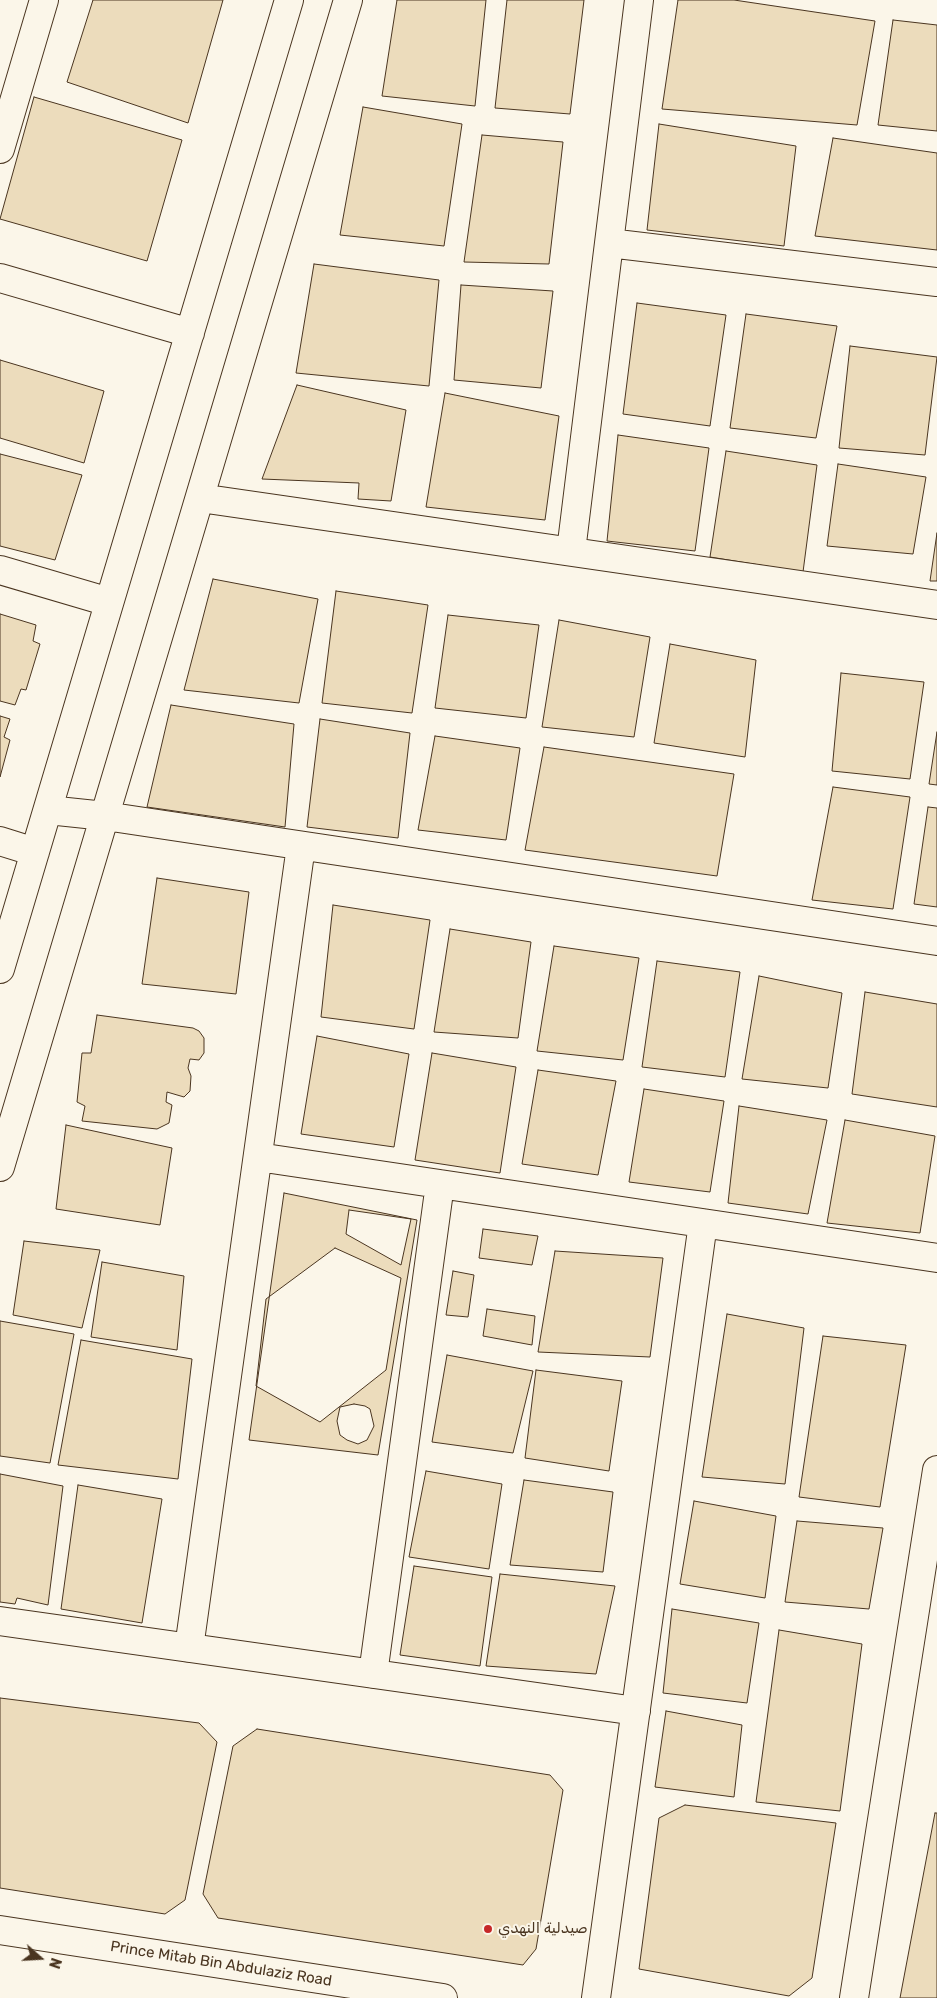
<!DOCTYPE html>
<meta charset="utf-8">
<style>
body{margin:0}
#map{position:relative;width:937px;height:1998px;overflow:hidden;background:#fbf6e9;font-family:Rubik,sans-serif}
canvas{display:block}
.north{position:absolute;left:15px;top:1933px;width:50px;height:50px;-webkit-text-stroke:4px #fbf6e9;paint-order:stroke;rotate:109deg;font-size:14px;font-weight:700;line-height:20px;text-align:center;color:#4a3520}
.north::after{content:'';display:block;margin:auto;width:18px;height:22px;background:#4a3520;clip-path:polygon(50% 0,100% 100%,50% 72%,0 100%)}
</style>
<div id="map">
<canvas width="937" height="1998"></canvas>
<div class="north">N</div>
</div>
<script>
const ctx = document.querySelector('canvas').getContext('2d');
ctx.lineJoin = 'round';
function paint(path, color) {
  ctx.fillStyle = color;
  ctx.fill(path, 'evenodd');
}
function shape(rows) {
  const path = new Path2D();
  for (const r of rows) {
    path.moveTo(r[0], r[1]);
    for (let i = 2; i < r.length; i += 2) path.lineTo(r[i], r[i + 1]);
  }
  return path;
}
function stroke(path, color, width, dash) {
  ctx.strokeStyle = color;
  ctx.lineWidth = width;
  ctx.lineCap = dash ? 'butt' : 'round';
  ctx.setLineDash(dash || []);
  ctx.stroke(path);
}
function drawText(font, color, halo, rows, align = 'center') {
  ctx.font = font + ' Rubik,"Noto Sans Arabic",sans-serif';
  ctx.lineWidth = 4;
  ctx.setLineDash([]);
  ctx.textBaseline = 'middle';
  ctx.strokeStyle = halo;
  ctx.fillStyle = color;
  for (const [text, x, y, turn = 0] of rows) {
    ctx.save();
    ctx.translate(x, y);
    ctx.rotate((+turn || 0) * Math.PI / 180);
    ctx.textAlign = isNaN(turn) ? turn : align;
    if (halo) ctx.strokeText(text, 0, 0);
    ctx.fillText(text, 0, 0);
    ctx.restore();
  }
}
const building = shape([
 [93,0,223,0,188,123,67,82,93,0],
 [397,0,486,0,475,106,382,96,397,0],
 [507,0,584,0,570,114,495,108,507,0],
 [678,0,734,0,875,21,857,125,662,109,678,0],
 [893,20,937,25,937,131,878,125,893,20],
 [34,97,182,140,147,261,0,219,34,97],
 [363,107,462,124,444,246,340,235,363,107],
 [659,124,796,146,784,246,647,230,659,124],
 [482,135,563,142,549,264,464,262,482,135],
 [833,138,937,153,937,250,815,236,833,138],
 [314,264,439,280,429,386,296,373,314,264],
 [461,285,553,291,541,388,454,380,461,285],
 [637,303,726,315,710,426,623,414,637,303],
 [746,314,837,326,816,438,730,428,746,314],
 [850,346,937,357,925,455,839,448,850,346],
 [0,360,104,391,84,463,0,438,0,360],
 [297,385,406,410,391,501,358,499,359,483,262,479,297,385],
 [445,393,559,416,545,520,426,507,445,393],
 [618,435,709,448,695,551,607,541,618,435],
 [726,451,817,465,803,572,710,557,726,451],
 [0,454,82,475,55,560,0,546,0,454],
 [838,464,926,477,913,554,827,546,838,464],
 [937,533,937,581,930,581,937,533],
 [213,579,318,599,299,703,184,690,213,579],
 [336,591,428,605,412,713,322,703,336,591],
 [0,614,36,625,33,641,40,644,26,690,21,689,15,705,0,701,0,614],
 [448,615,539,625,526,718,435,708,448,615],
 [559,620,650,637,634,737,542,727,559,620],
 [670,644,756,660,745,757,654,743,670,644],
 [841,673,924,682,910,779,832,771,841,673],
 [171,705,294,724,285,827,147,807,171,705],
 [0,716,10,719,4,737,10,740,0,777,0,716],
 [320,719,410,733,398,838,307,827,320,719],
 [937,732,937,785,929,784,937,732],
 [435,736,520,748,506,840,418,830,435,736],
 [544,747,734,774,717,876,525,850,544,747],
 [833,787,910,797,893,909,812,900,833,787],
 [928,807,937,808,937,907,914,904,928,807],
 [157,878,249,892,236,994,142,984,157,878],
 [333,905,430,920,414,1029,321,1017,333,905],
 [450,929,531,942,518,1038,434,1032,450,929],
 [554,946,639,958,623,1060,537,1051,554,946],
 [657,961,740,972,725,1077,642,1067,657,961],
 [759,976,842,993,828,1088,742,1079,759,976],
 [865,992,937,1004,937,1107,852,1094,865,992],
 [97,1015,193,1028,199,1031,204,1038,204,1053,199,1060,190,1059,188,1068,191,1076,190,1091,184,1097,167,1092,166,1102,172,1105,169,1123,157,1129,82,1121,85,1106,77,1102,82,1053,91,1053,97,1015],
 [317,1036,409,1054,394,1147,301,1134,317,1036],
 [432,1053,516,1067,500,1173,415,1160,432,1053],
 [538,1070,616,1081,598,1175,522,1164,538,1070],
 [644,1089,724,1101,710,1192,629,1182,644,1089],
 [739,1106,827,1120,808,1214,728,1203,739,1106],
 [845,1120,935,1136,920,1233,827,1223,845,1120],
 [66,1125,172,1148,160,1225,56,1209,66,1125],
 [284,1193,417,1220,378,1455,249,1440,284,1193],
 [349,1210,411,1219,401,1265,346,1234,349,1210],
 [483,1229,538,1236,532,1265,479,1258,483,1229],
 [24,1241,100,1250,82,1328,13,1315,24,1241],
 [335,1248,401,1278,386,1370,320,1422,256,1386,266,1299,335,1248],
 [555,1251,663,1258,650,1357,538,1352,555,1251],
 [102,1262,184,1276,177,1350,91,1337,102,1262],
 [453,1271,474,1275,468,1317,446,1315,453,1271],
 [487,1309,535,1316,532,1345,483,1336,487,1309],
 [727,1314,804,1328,785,1484,702,1477,727,1314],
 [0,1321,74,1334,50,1463,0,1456,0,1321],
 [823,1336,906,1345,880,1507,799,1497,823,1336],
 [81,1340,192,1359,178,1479,58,1465,81,1340],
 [447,1355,533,1371,513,1453,432,1442,447,1355],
 [536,1370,622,1381,609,1471,525,1458,536,1370],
 [354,1404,365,1406,370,1409,374,1426,367,1440,358,1444,347,1440,340,1435,337,1421,340,1407,354,1404],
 [426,1471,502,1484,489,1569,409,1557,426,1471],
 [0,1474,63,1486,48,1605,17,1598,15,1604,0,1602,0,1474],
 [524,1480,613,1492,603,1572,510,1565,524,1480],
 [78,1485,162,1499,142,1623,61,1609,78,1485],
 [694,1501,776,1516,765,1598,680,1584,694,1501],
 [797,1521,883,1528,869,1609,785,1602,797,1521],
 [414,1566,492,1577,480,1666,400,1655,414,1566],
 [500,1574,615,1586,596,1674,486,1666,500,1574],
 [672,1609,759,1623,747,1703,663,1693,672,1609],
 [779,1630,862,1644,840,1811,756,1802,779,1630],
 [0,1698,199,1723,217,1742,185,1900,165,1914,0,1888,0,1698],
 [666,1711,742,1725,734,1797,655,1787,666,1711],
 [257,1729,550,1775,563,1790,536,1949,523,1965,218,1918,203,1894,233,1746,257,1729],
 [685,1805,836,1823,812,1978,789,1996,639,1969,659,1818,685,1805],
 [935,1813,937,1813,937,1998,900,1998,935,1813]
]);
paint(building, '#ecdcbc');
stroke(building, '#4a3520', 1);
const minor = shape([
 [0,149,44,0],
 [609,243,937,282],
 [0,278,190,333],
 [200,498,937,605],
 [571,551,639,0],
 [0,570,109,602],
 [48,810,105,816,937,941],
 [0,841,35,852],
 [0,969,289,0],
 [258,1157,937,1258],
 [0,1167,348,0],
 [0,1621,636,1711],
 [189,1648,301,846],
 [373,1674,440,1184],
 [596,1998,703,1223],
 [854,1998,937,1470]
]);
const primary = shape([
 [0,1930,443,1998]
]);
stroke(minor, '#4a3520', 30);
stroke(primary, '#4a3520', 30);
stroke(minor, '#fbf6e9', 28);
stroke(primary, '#fbf6e9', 28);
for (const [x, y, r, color] of [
 [488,1929,5,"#c62828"]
]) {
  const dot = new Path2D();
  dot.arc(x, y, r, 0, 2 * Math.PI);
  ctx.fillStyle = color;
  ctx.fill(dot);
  stroke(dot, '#fbf6e9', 2);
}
drawText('15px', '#4a3520', '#fbf6e9', [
 ["صيدلية النهدي",498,1929]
], 'left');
drawText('15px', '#4a3520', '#fbf6e9', [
 ["Prince Mitab Bin Abdulaziz Road",221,1964,9]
]);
</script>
